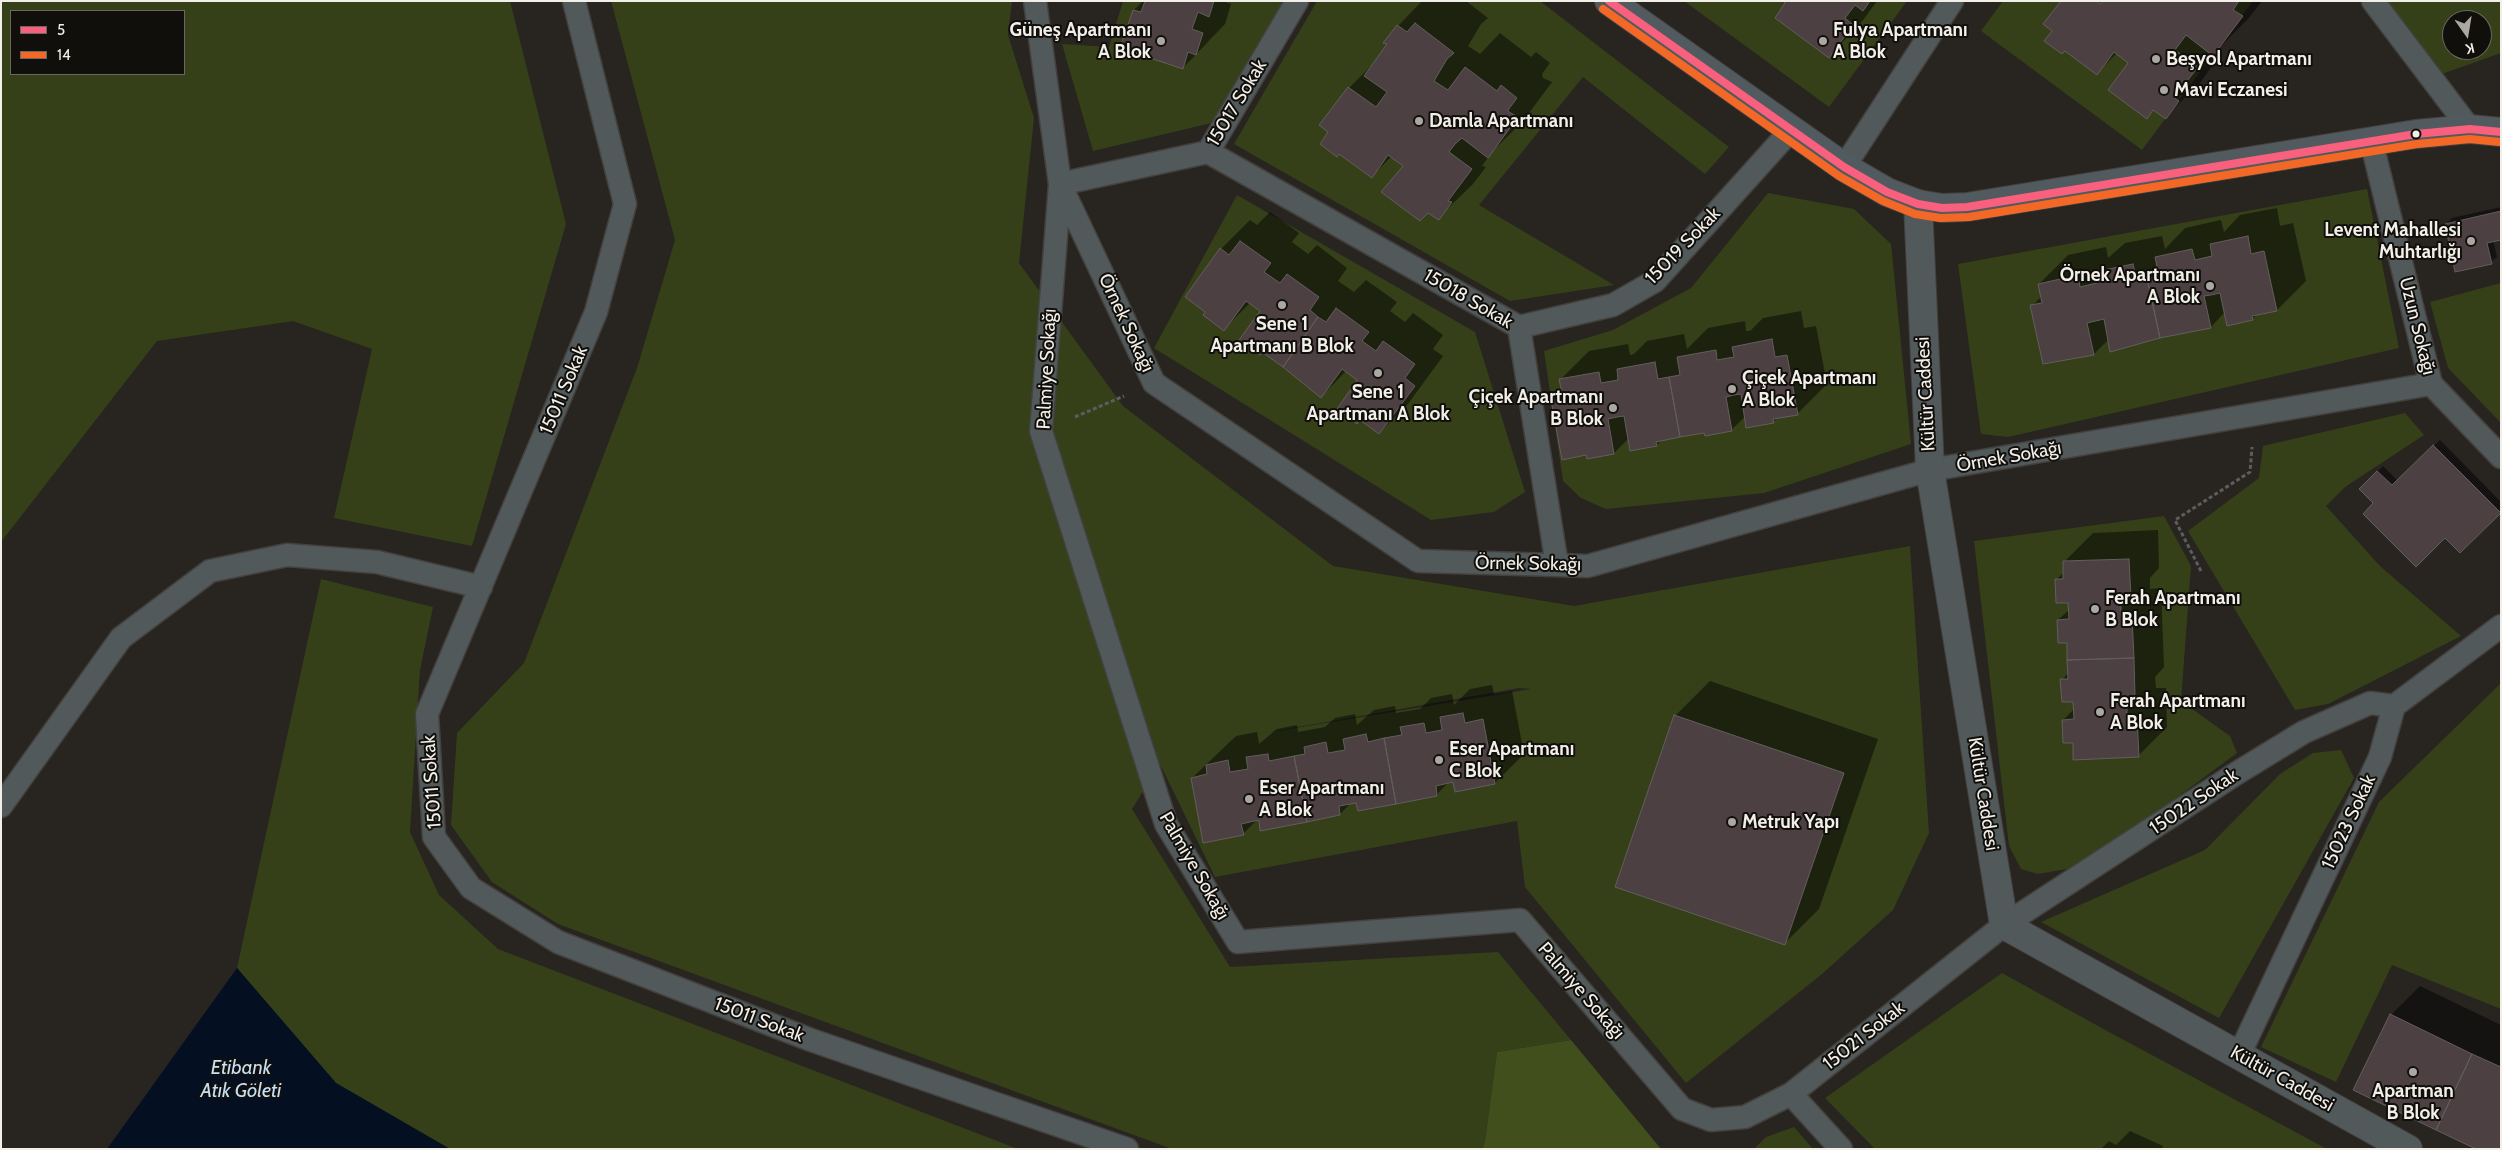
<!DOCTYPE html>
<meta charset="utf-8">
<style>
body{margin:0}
#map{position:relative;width:2502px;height:1150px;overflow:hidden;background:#282420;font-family:Cabin,sans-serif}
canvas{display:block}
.frame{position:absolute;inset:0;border:2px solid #f2eee8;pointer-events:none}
.legend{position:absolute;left:10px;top:10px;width:175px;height:65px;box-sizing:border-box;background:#110f0b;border:1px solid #6b6863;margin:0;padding:6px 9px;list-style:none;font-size:15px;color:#f2eee8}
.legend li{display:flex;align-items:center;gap:10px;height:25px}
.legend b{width:25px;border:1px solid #6b6863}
.north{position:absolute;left:2442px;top:10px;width:50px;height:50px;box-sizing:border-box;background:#110f0b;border:1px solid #6b6863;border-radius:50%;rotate:167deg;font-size:14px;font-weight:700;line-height:20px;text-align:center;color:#f2eee8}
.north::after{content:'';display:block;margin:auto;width:18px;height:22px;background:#aba7a2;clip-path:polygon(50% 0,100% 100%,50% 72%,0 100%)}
</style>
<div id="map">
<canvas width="2502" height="1150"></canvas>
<div class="frame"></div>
<ul class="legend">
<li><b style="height:6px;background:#f8607d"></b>5</li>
<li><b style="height:6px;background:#f36827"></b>14</li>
</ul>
<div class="north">K</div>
</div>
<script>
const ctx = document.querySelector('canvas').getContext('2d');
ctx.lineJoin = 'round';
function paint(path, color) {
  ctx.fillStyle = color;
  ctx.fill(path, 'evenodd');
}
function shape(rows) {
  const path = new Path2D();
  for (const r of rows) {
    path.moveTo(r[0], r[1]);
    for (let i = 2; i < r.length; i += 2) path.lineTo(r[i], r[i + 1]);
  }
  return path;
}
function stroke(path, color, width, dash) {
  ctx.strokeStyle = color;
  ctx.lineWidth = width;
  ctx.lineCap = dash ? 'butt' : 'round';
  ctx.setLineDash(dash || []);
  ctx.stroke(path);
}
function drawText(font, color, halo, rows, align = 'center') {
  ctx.font = font + ' Cabin,sans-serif';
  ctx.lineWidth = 4;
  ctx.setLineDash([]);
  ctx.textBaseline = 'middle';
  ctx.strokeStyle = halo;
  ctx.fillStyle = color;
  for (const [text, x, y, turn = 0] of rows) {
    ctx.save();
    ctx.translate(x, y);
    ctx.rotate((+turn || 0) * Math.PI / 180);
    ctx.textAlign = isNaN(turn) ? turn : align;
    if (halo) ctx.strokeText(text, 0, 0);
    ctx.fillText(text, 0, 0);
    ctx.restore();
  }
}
paint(shape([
 [1,1,510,1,566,224,472,546,334,518,372,349,293,321,157,341,1,542],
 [11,11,184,11,184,74,11,74],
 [611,1,1012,1,1008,35,1034,118,1019,263,1123,406,1333,566,1574,606,1910,546,1929,833,1893,910,1822,974,1686,1083,1525,887,1517,821,1215,877,1160,764,1132,809,1230,967,1498,952,1571,1040,1497,1052,1485,1141,1482,1149,1172,1149,558,924,492,882,451,825,457,733,524,663,637,368,675,240],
 [1519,688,1531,689,1253,735],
 [1123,1,1287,1,1220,121,1093,151,1062,44,1109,47],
 [1317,1,1540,1,1729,147,1705,174,1583,77,1479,205,1614,285,1510,301,1234,144],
 [1684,1,1907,1,1829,107],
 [2003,1,2253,1,2142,150,1981,31],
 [2385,1,2501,1,2501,53,2439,75],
 [2452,20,2482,20,2482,50,2452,50],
 [2367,189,2399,348,2008,437,1981,434,1958,264],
 [1768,193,1854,209,1891,244,1911,444,1764,493,1606,509,1581,498,1563,481,1544,351,1613,330,1691,288],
 [1237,195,1475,332,1525,492,1494,512,1431,520,1154,348],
 [2501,283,2501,423,2448,368,2430,302],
 [2405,413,2424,435,2345,487,2326,506,2380,566,2461,636,2328,704,2295,710,2188,531,2259,478,2263,446],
 [2164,516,2191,566,2181,701,2230,736,2237,753,2084,866,2038,874,2021,869,2009,846,1974,541],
 [321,579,433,607,420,670,410,832,439,895,498,949,1018,1149,450,1149,336,1083,237,968],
 [2501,683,2501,1009,2392,965,2336,1082,2261,1047,2379,802],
 [2341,750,2354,778,2219,1018,2041,922,2205,850,2280,774,2313,753],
 [2002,973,2109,1032,2327,1149,1875,1149,1825,1098],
 [1794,1127,1813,1149,1754,1149,1766,1137]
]), '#354019');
paint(shape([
 [1571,1040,1661,1149,1482,1149,1485,1141,1497,1052]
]), '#414f1d');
paint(shape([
 [237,968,336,1083,450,1149,107,1149]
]), '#041021');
paint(shape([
 [1143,1,1223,1,1231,4,1225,24,1183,68,1121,48,1134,10],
 [1422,1,1466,1,1488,18,1481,24,1468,46,1480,54,1500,33,1531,57,1536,52,1550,63,1542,74,1543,78,1552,82,1523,121,1492,152,1482,166,1486,167,1473,184,1438,218,1429,211,1405,166,1392,156,1372,176,1320,124,1349,88,1377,60,1389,44,1385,42,1398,26],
 [1785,1,1877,1,1858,27,1828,56],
 [2062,1,2262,1,2248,19,2220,47,2208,63,2212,66,2200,83,2165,117,2155,109,2147,117,2130,63,2117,53,2097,73,2054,31],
 [2501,207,2501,239,2493,240,2497,257,2491,262,2446,224,2452,218],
 [2277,208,2280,226,2293,223,2306,281,2277,310,2258,314,2252,319,2225,312,2211,327,2109,339,2094,354,2044,363,2032,306,2042,296,2039,284,2068,255,2106,247,2108,258,2125,243,2162,236,2165,249,2185,228,2221,220,2224,232,2240,215],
 [1270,212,1299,233,1292,242,1308,254,1317,245,1347,268,1338,281,1347,287,1354,292,1366,280,1397,302,1390,311,1405,322,1413,313,1443,335,1433,349,1443,356,1408,404,1379,433,1359,380,1346,371,1321,397,1303,384,1305,381,1262,311,1250,303,1224,329,1221,249,1250,220,1257,225],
 [1801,311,1804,328,1816,326,1827,384,1798,413,1778,417,1773,422,1746,416,1731,430,1705,432,1662,440,1657,445,1631,449,1629,438,1614,453,1588,457,1552,400,1562,390,1560,380,1589,351,1628,344,1630,355,1634,354,1647,341,1684,334,1687,349,1708,328,1745,321,1746,331,1750,331,1763,318],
 [2440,440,2501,502,2501,511,2460,552,2445,537,2375,503,2369,480,2383,466,2398,481],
 [2158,530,2159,568,2150,578,2150,589,2161,588,2164,667,2155,677,2156,688,2166,688,2167,727,2138,756,2074,742,2063,720,2075,708,2074,701,2062,680,2069,672,2068,642,2058,620,2070,609,2070,601,2056,580,2064,572,2064,562,2093,533],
 [1710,681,1878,739,1819,909,1784,944,1675,716],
 [1492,685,1494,694,1512,691,1524,754,1495,783,1454,781,1449,782,1437,794,1352,802,1340,814,1258,819,1243,834,1192,778,1236,736,1257,732,1259,744,1277,729,1297,725,1298,732,1325,727,1335,718,1355,714,1357,725,1374,710,1395,706,1396,713,1420,709,1431,698,1452,694,1454,705,1470,689],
 [2420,986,2501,1025,2501,1149,2391,1015],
 [2130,1131,2163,1146,2162,1149,2101,1149,2109,1141,2116,1145]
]), '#0007');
const building = shape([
 [1145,1,1214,1,1209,17,1198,12,1192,29,1203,33,1196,55,1188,52,1183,69,1120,48,1133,10,1141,12,1145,1],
 [1783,1,1870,1,1863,11,1855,5,1845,18,1853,25,1829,58,1775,18,1785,3,1783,1],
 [2061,1,2096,1,2100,4,2102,1,2239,1,2233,10,2243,16,2213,56,2186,35,2175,50,2198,67,2174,98,2179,101,2166,119,2153,110,2147,119,2108,90,2128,63,2114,52,2097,75,2065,51,2062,54,2044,41,2052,31,2043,24,2061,1],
 [1415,23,1454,53,1447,59,1434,81,1448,90,1465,67,1497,91,1501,85,1517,98,1508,110,1509,112,1518,117,1488,158,1462,138,1455,144,1449,152,1472,169,1448,201,1452,202,1439,220,1428,213,1420,221,1381,192,1403,166,1388,155,1372,178,1339,154,1337,157,1320,144,1328,132,1319,125,1348,87,1376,107,1387,92,1364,76,1387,44,1383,43,1397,25,1407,32,1415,23],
 [2501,211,2501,240,2487,243,2492,264,2455,272,2445,224,2501,211],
 [2248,236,2251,254,2264,251,2277,311,2252,316,2253,320,2227,326,2220,293,2211,295,2204,296,2211,328,2160,338,2147,278,2159,276,2155,257,2192,249,2195,260,2212,256,2210,244,2248,236],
 [1240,241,1271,263,1264,272,1280,283,1287,274,1319,297,1310,310,1318,317,1283,367,1262,352,1260,355,1239,340,1260,311,1246,301,1224,331,1203,315,1205,312,1185,297,1220,248,1229,255,1240,241],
 [2133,264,2137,281,2147,278,2160,338,2110,352,2104,319,2087,323,2094,355,2043,364,2030,305,2042,303,2038,284,2078,275,2080,287,2097,283,2094,272,2133,264],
 [1336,308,1369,332,1362,341,1376,351,1383,341,1415,364,1405,378,1415,386,1379,434,1360,420,1357,424,1337,409,1357,380,1342,369,1321,398,1283,367,1318,317,1326,322,1336,308],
 [1772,339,1775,357,1787,355,1798,415,1773,419,1774,423,1746,428,1741,394,1734,395,1726,397,1732,431,1705,436,1704,433,1680,437,1669,377,1680,375,1677,357,1716,350,1717,360,1734,357,1732,347,1772,339],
 [1655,362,1658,379,1669,377,1680,437,1656,442,1657,446,1630,451,1624,416,1617,417,1608,419,1614,454,1587,459,1586,455,1562,460,1551,400,1563,398,1559,379,1599,372,1601,383,1618,380,1617,369,1655,362],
 [2433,445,2501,513,2460,553,2445,538,2416,567,2363,514,2373,503,2359,489,2377,471,2392,485,2433,445],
 [2129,559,2131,598,2121,599,2121,617,2132,617,2134,658,2067,660,2067,643,2058,643,2057,620,2069,619,2068,603,2056,603,2055,579,2063,579,2063,561,2129,559],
 [2134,658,2135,697,2127,698,2127,717,2137,717,2139,757,2073,760,2073,743,2063,743,2062,720,2074,719,2073,702,2062,702,2060,679,2068,679,2067,660,2134,658],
 [1463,713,1465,723,1483,719,1495,784,1455,792,1453,782,1436,786,1437,796,1396,804,1384,738,1402,735,1400,727,1424,723,1426,733,1442,730,1440,717,1463,713],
 [1674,715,1844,773,1785,945,1615,887,1674,715],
 [1366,734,1368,742,1384,738,1396,804,1358,811,1356,803,1339,806,1340,815,1307,822,1294,756,1305,754,1304,747,1326,742,1328,753,1345,750,1343,739,1366,734],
 [1268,754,1269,761,1294,756,1307,822,1260,831,1259,820,1241,824,1244,835,1203,843,1191,778,1207,774,1206,765,1228,760,1230,772,1248,769,1246,757,1268,754],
 [2390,1014,2472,1054,2436,1130,2353,1090,2390,1014],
 [2472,1054,2501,1067,2501,1149,2476,1149,2436,1130,2472,1054]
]);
paint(building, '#4d4043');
stroke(building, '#625e5d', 1);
const lane = shape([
 [574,1,625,204,596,312,427,714,434,837,471,888,558,942,811,1040,1127,1149],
 [1035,1,1060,184,1154,383,1418,561,1588,566,1930,470,2431,384],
 [1297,1,1208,152,1060,184,1041,431,1166,824,1238,942,1520,920,1682,1109,1711,1120,1745,1117,1791,1094,2004,925,2237,773,2304,732,2370,703,2394,706],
 [2373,1,2470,129],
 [2371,140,2431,384,2501,457],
 [1208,152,1519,327],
 [1844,167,1952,1],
 [1519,327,1613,305,1655,281,1791,130],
 [1519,327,1557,565],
 [1,806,121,638,210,571,287,555,377,562,481,587],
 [2239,1055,2380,757,2394,706,2501,626],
 [1791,1094,1841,1149]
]);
const street = shape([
 [1918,204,1930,470,2004,925,2408,1149]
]);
const secondary = shape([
 [1609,1,1844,167,1887,192,1918,204,1942,208,1967,207,2416,134,2470,129,2501,132]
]);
stroke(lane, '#43403d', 25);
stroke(street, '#43403d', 30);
stroke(secondary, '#43403d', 30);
stroke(shape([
 [1075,417,1124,396],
 [2201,571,2175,520,2250,472,2252,447]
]), '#5a5e5f', 3, [4, 2.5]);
stroke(lane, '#51595b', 22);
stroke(street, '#51595b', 28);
stroke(secondary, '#515a5e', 28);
stroke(shape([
 [1609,1,1844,167,1887,192,1918,204,1942,208,1967,207,2416,134,2470,129,2501,132]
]), '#f8607d', 8);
stroke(shape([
 [1603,9,1839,176,1883,201,1915,214,1940,218,1969,217,2417,144,2470,139,2500,142]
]), '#f36827', 8);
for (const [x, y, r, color] of [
 [1161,41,5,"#aba7a2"],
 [1823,41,5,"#aba7a2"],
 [2156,59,5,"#aba7a2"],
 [2164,90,5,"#aba7a2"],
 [1419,121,5,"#aba7a2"],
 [2416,134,4.5,"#f2eee8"],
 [2471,241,5,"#aba7a2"],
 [2210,286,5,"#aba7a2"],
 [1282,305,5,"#aba7a2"],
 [1378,373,5,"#aba7a2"],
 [1732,389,5,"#aba7a2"],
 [1613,408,5,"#aba7a2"],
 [2095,609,5,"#aba7a2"],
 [2100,712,5,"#aba7a2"],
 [1439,760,5,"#aba7a2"],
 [1249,799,5,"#aba7a2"],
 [1732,822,5,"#aba7a2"],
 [2413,1072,5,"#aba7a2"]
]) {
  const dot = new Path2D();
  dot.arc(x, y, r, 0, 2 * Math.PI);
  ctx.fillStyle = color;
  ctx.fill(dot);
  stroke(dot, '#110f0b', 2);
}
drawText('bold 19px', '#f2eee8', '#110f0b', [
 ["Güneş Apartmanı",1151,30,"right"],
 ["A Blok",1151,52,"right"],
 ["Fulya Apartmanı",1833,30],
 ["A Blok",1833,52],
 ["Beşyol Apartmanı",2166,59],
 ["Mavi Eczanesi",2174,90],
 ["Damla Apartmanı",1429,121],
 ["Levent Mahallesi",2461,230,"right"],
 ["Muhtarlığı",2461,252,"right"],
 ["Örnek Apartmanı",2200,275,"right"],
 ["A Blok",2200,297,"right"],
 ["Sene 1",1282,324,"center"],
 ["Apartmanı B Blok",1282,346,"center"],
 ["Çiçek Apartmanı",1742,378],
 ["A Blok",1742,400],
 ["Sene 1",1378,392,"center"],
 ["Apartmanı A Blok",1378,414,"center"],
 ["Çiçek Apartmanı",1603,397,"right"],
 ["B Blok",1603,419,"right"],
 ["Ferah Apartmanı",2105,598],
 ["B Blok",2105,620],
 ["Ferah Apartmanı",2110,701],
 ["A Blok",2110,723],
 ["Eser Apartmanı",1449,749],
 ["C Blok",1449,771],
 ["Eser Apartmanı",1259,788],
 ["A Blok",1259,810],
 ["Metruk Yapı",1742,822],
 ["Apartman",2413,1091,"center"],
 ["B Blok",2413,1113,"center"]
], 'left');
drawText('19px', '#f2eee8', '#110f0b', [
 ["15017 Sokak",1237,103,-59],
 ["15019 Sokak",1683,246,-46],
 ["15018 Sokak",1468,299,30],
 ["Örnek Sokağı",1126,323,65],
 ["Uzun Sokağı",2417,326,76],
 ["Palmiye Sokağı",1047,369,-87],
 ["15011 Sokak",564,390,-67],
 ["Kültür Caddesi",1926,394,-93],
 ["Örnek Sokağı",2009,457,-10],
 ["Örnek Sokağı",1528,564,1],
 ["15011 Sokak",432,782,-94],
 ["Kültür Caddesi",1983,794,81],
 ["15022 Sokak",2194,802,-34],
 ["15023 Sokak",2349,822,-65],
 ["Palmiye Sokağı",1194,866,60],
 ["Palmiye Sokağı",1581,991,49],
 ["15011 Sokak",759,1020,21],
 ["15021 Sokak",1864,1036,-38],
 ["Kültür Caddesi",2282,1079,29]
]);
drawText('italic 20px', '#c4dff8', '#110f0b', [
 ["Etibank",241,1068],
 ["Atık Göleti",241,1091]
]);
</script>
